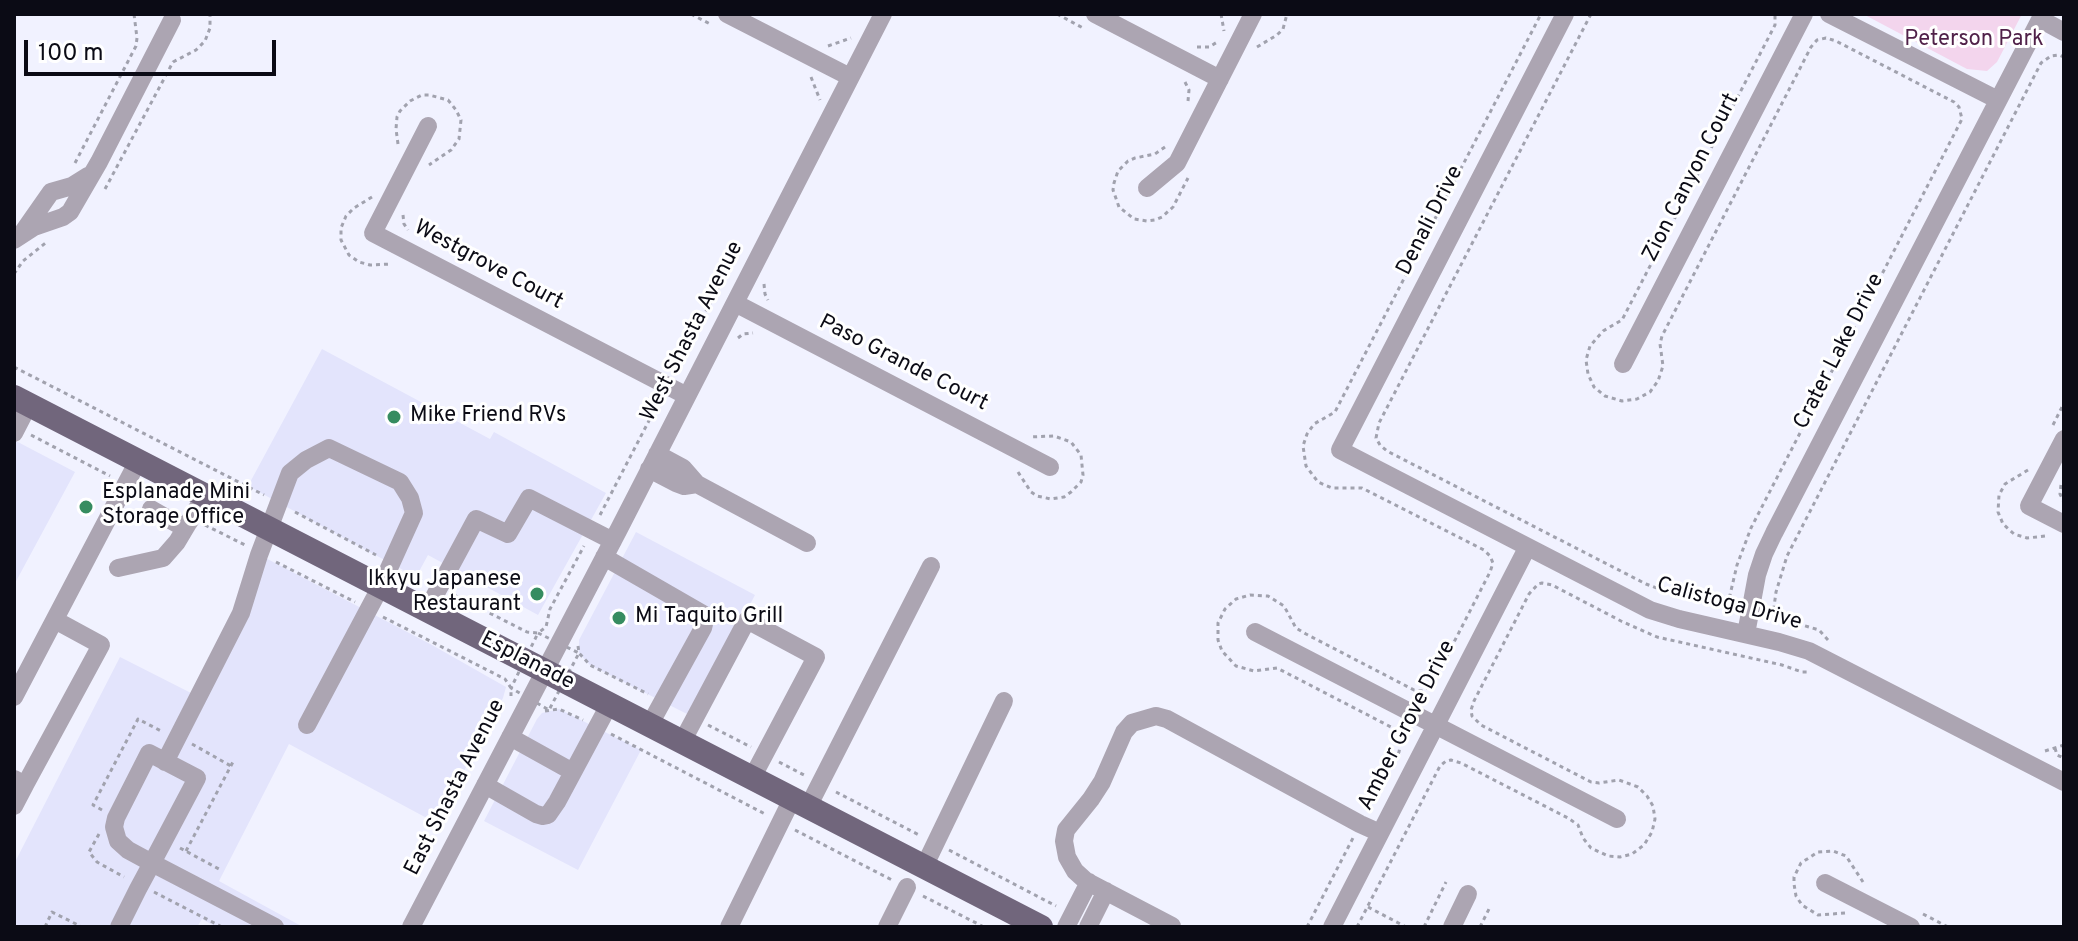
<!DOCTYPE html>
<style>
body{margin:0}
#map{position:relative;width:2078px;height:941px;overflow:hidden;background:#f1f2ff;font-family:Overpass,sans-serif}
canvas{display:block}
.frame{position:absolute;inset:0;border:16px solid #0b0b15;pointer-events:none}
.scale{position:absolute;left:24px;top:40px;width:252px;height:36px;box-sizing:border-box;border:4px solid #0b0b15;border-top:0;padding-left:10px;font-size:24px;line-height:28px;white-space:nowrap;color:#0b0b15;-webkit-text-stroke:6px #fff;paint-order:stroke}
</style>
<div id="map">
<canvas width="2078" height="941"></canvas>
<div class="frame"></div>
<div class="scale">100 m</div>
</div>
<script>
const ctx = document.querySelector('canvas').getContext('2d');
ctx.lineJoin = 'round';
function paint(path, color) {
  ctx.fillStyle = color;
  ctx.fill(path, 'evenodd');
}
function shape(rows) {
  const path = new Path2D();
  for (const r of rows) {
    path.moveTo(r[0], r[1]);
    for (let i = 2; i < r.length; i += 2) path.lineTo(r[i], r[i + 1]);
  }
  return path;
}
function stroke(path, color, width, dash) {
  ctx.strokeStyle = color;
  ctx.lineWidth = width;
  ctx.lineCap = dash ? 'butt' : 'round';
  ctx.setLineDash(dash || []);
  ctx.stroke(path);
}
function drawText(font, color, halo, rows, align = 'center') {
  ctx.font = font + ' Overpass,sans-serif';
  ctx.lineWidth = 6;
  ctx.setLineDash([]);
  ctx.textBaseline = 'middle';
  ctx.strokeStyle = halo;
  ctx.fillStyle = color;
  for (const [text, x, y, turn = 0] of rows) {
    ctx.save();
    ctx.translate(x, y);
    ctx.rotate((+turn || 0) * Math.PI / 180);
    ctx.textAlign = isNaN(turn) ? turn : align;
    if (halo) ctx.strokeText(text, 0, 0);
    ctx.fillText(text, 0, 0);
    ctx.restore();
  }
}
paint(shape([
 [322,349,490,439,494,432,606,493,538,615,428,555,416,577,248,486],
 [14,440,75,472,14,585],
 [636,532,755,595,691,716,590,665,579,653,579,640],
 [254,552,432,645,506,687,503,698,436,823,289,744,219,881,303,927,216,927,202,919,197,927,14,927,14,864,120,657,191,693,237,607],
 [559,709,641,750,578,870,484,821,537,719,542,713]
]), '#e3e4fc');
paint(shape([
 [1863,14,2022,14,1997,62,1987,71,1967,69]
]), '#f3d5ed');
stroke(shape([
 [691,14,712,25],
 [1057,14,1083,28],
 [1221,14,1224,31],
 [1591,14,1379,423,1376,438,1380,445,1387,451,1646,584,1678,596,1716,604,1725,601,1730,595,1737,565,1751,528,1962,119,1959,107,1954,102,1836,41,1826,38,1817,40,1811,47,1662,336,1660,344,1663,366,1658,381,1650,392,1637,399,1622,401,1605,396,1594,387,1588,374,1586,360,1590,346,1603,331,1622,320,1775,25,1775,14],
 [828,46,851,38],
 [1197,47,1209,47,1219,41],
 [1257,47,1277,35,1283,29,1287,14],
 [811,77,820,100],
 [1185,82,1189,90,1188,101],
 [398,144,396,129,397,117,400,111,410,101,422,95,429,95,448,100,456,110,461,120,459,139,451,150,429,165],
 [1165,147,1155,154,1135,158,1128,161,1118,171,1114,183,1113,190,1119,207,1134,219,1147,221,1155,220,1162,217,1173,207,1188,178],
 [75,163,136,46,137,38,134,14],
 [105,189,173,62,196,50,205,41,210,28,210,14],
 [372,197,354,208,346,216,341,228,341,240,349,255,359,262,370,265,391,264],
 [403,215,404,224,408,230],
 [14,274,23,261,48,241],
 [764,284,765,294,768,300],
 [738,338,743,334,753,333],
 [663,363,682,358,722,280,728,262,733,252,742,248],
 [14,367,264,495],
 [2053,425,2064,403],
 [31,435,110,476],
 [2028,470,2005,484,1999,495,1998,512,2003,524,2014,534,2027,538,2046,536],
 [1018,472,1031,492,1037,496,1051,499,1064,497,1071,492,1081,482,1083,475,1081,455,1071,442,1054,436,1030,437],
 [2061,485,2060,494,2064,502],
 [295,512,376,555],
 [600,515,654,411,650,396],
 [205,525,245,545],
 [276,562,355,602],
 [408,572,422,580],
 [454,595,527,632,538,633,546,627,550,609,584,546],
 [383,617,505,679,511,688,511,696],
 [538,633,579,653,549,710,511,688,538,633],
 [1828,640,1819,630,1785,620,1776,613,1774,607,1776,592,1787,556,2041,63,2051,56,2059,55,2064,57],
 [578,646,579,653,590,665,648,694],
 [545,711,559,709,583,720],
 [708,725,751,747],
 [611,734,767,815],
 [192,744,231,766],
 [2055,748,2057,755,2064,758],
 [2045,751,2064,745],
 [779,762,804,775],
 [836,792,921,836],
 [102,810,93,805,138,719,163,732],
 [1368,810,1399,752,1401,741,1399,732,1391,727,1277,668,1254,671,1236,666,1222,651,1218,640,1218,623,1225,609,1236,599,1250,595,1268,596,1284,606,1296,628,1306,634,1414,690,1423,691,1433,683,1490,572,1493,563,1490,556,1484,550,1362,488,1332,488,1318,482,1306,466,1303,446,1307,434,1314,424,1335,412,1337,408,1541,14],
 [795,830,892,880],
 [99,834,89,852,97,862,124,877],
 [180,848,219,869],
 [949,850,1056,906],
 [186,851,234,760],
 [154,892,222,927],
 [923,896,984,927],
 [1368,907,1406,927],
 [1845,913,1818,915,1802,905,1796,896,1794,884,1794,877,1801,863,1818,852,1833,851,1846,856,1863,882],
 [1923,914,1948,927],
 [45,927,52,912,82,927],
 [1307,927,1353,838],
 [1357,927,1440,766,1446,761,1451,760,1461,763,1568,818,1578,825,1583,838,1591,848,1608,856,1620,857,1632,854,1644,845,1652,832,1655,819,1653,806,1647,796,1638,787,1619,780,1599,783,1591,782,1481,725,1472,716,1471,710,1474,701,1529,594,1538,584,1542,583,1552,585,1621,621,1657,637,1782,665,1802,672,1809,672],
 [1424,927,1446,882],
 [1480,927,1490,907]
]), '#a1a2ae', 3, [4, 4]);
stroke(shape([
 [727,14,850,77],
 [1095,14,1220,79],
 [1565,14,1340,450,1650,610,1679,619,1779,642,1809,651,2064,782],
 [1829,14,1998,100],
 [2040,19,2064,32],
 [428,126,373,233,687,396],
 [1147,188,1177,163,1253,14],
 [23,232,51,192,72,186,88,176],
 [14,240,34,227,63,217,70,212,99,162,172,20],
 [735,303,1050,467],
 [1623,364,1804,14],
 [14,433,29,404],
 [2064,439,2029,506,2064,524],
 [649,469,676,483,684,486,697,484,683,468,657,454],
 [697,484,807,543],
 [151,509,179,525,186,525,190,521],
 [604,557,703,614,704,624,703,628,649,726],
 [118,568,163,558,177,542,205,495],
 [427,610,476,519,508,534,529,498,613,541],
 [1255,632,1617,819],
 [1746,634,1757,575,1764,554,1774,533,2043,14],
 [14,697,138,461],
 [510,737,573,772],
 [682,742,747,620,816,657,752,778],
 [165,762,241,613,259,555,290,473,306,460,329,448,400,482,410,498,414,513,381,586,307,725],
 [14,779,25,785,101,645,55,620],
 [485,785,536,814,543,816,548,815,557,802,609,705],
 [14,806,25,785],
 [808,807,931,566],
 [924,867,1004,701],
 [1825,883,1911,927],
 [1172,926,1086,881,1075,871,1067,857,1064,841,1066,830,1091,799,1102,782,1124,732,1132,723,1156,716,1167,719,1360,824,1380,833],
 [119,927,138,889,152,863,197,778,149,753,116,818,114,827,118,841,128,850,152,863,275,927],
 [411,927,619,529,883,14],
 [729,927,792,799],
 [887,927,907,887],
 [1066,927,1089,882],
 [1088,927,1106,891],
 [1332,927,1527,548],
 [1452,927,1468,894]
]), '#aca5b2', 18);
stroke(shape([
 [14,397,1041,927]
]), '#71667c', 24);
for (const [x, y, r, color] of [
 [394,417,8,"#368c60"],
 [86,507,8,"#368c60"],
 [537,594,8,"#368c60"],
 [619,618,8,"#368c60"]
]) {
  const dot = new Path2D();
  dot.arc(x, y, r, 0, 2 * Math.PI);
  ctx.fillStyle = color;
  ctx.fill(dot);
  stroke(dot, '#fff', 3);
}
drawText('22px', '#502149', '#fff', [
 ["Peterson Park",1974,41]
]);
drawText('22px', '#0b0b15', '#fff', [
 ["Zion Canyon Court",1692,178,-63],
 ["Denali Drive",1431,221,-63],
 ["Westgrove Court",488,266,28],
 ["West Shasta Avenue",693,332,-63],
 ["Crater Lake Drive",1840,352,-63],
 ["Paso Grande Court",903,364,27],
 ["Calistoga Drive",1729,605,15],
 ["Esplanade",527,662,27],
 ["Amber Grove Drive",1408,726,-63],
 ["East Shasta Avenue",456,788,-63]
]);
drawText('22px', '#0b0b15', '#fff', [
 ["Mike Friend RVs",410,417],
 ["Esplanade Mini",102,494],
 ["Storage Office",102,519],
 ["Ikkyu Japanese",521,581,"right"],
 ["Restaurant",521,606,"right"],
 ["Mi Taquito Grill",635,618]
], 'left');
</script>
